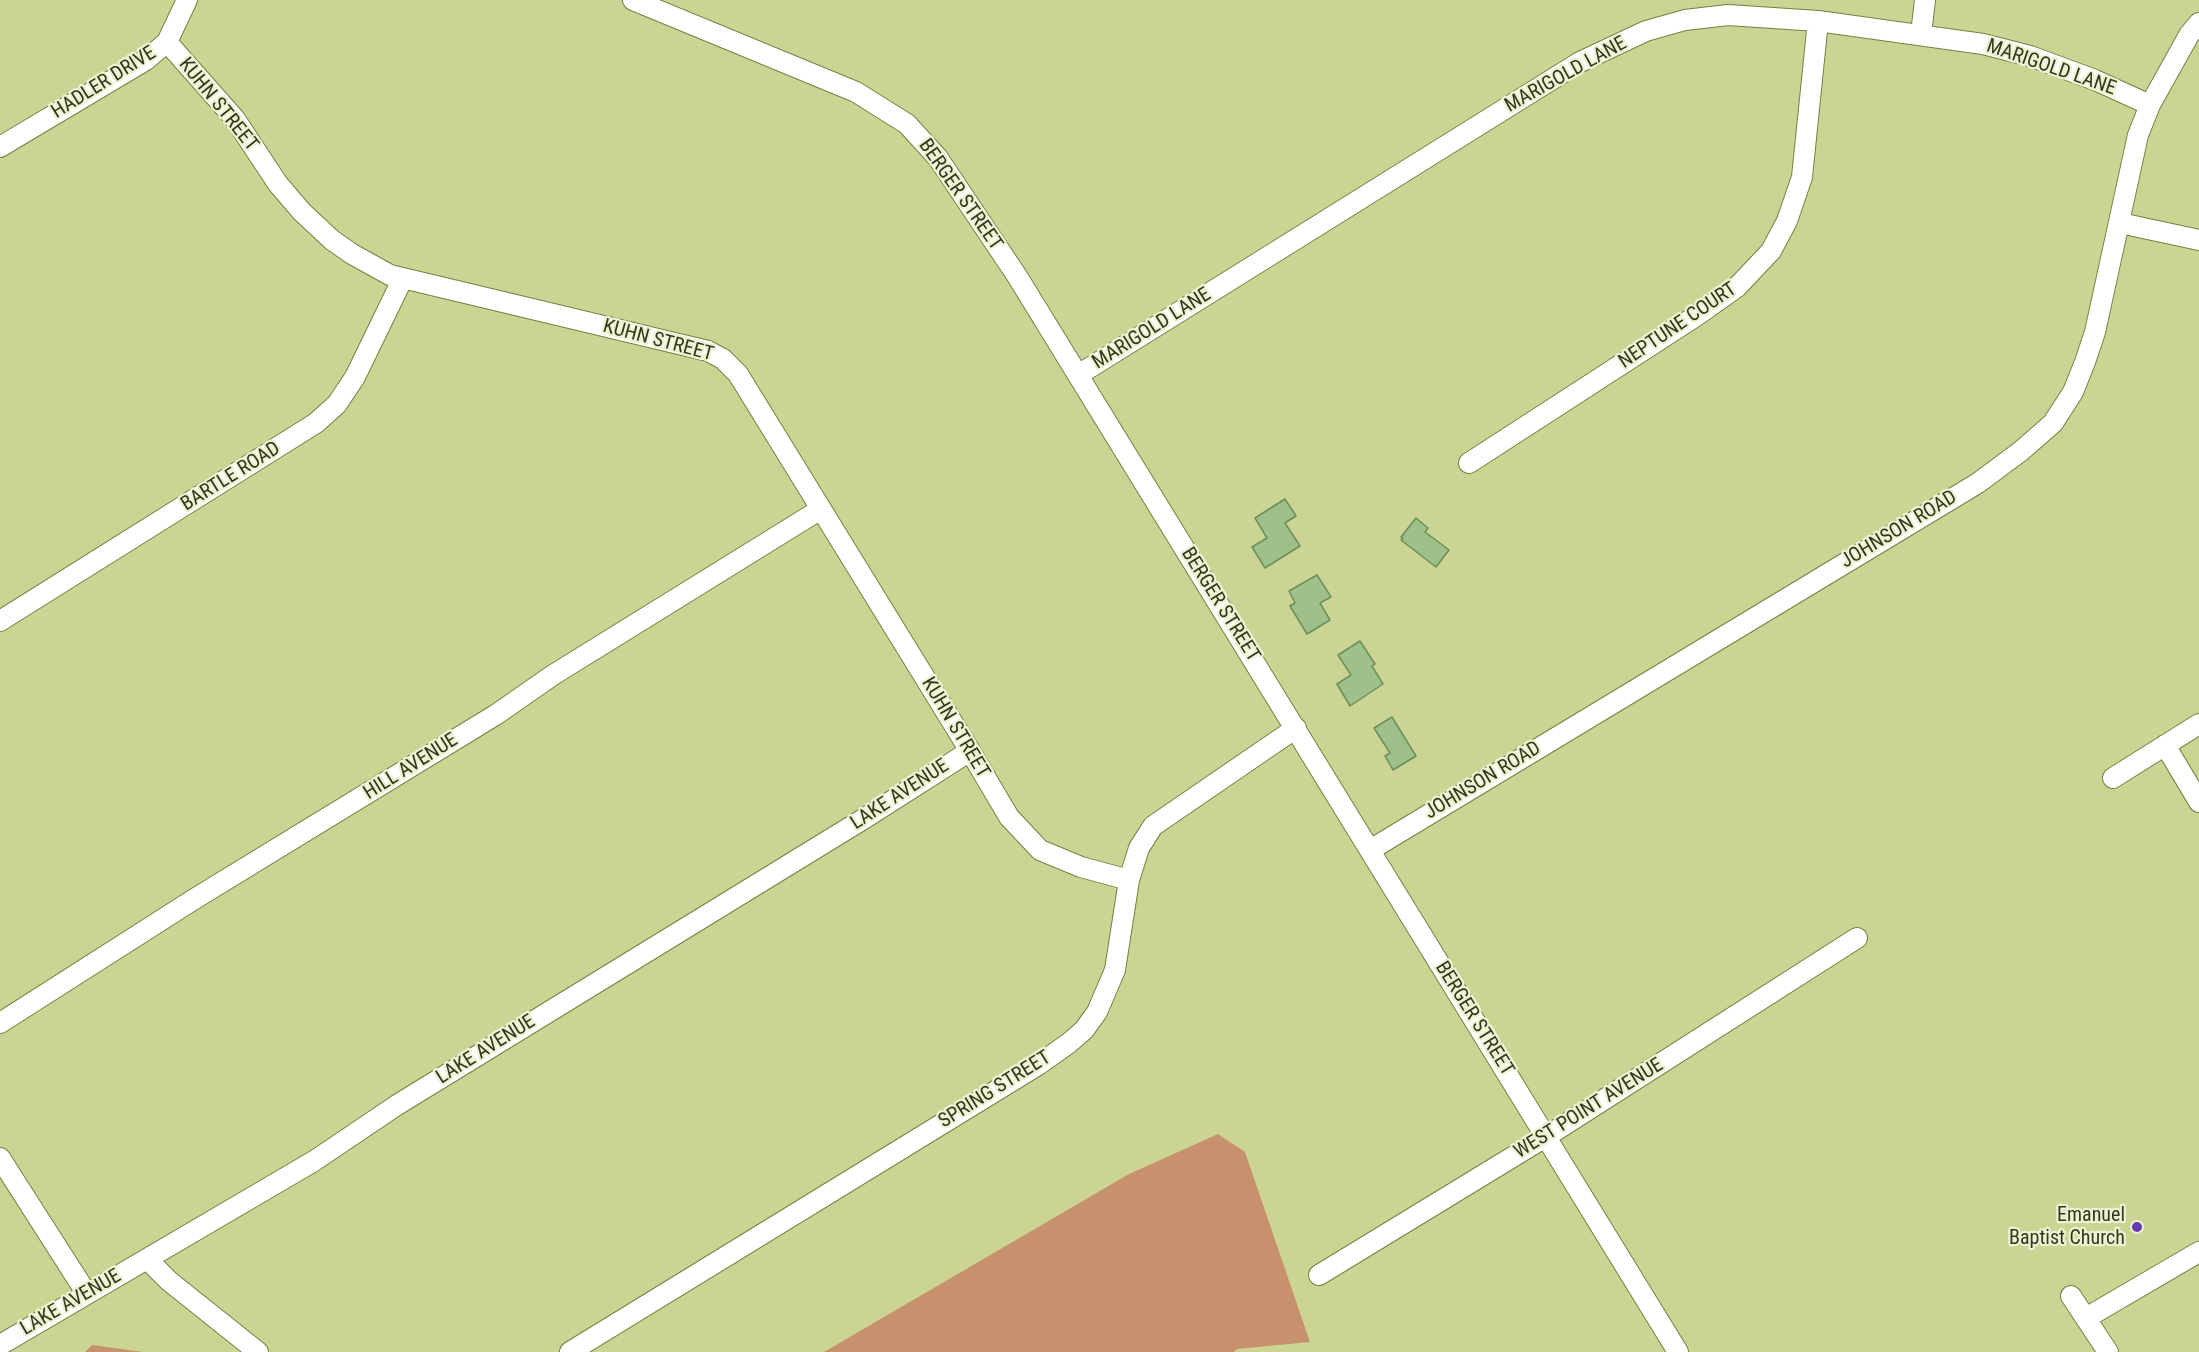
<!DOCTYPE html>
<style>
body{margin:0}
canvas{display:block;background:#ccd493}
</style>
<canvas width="2199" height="1352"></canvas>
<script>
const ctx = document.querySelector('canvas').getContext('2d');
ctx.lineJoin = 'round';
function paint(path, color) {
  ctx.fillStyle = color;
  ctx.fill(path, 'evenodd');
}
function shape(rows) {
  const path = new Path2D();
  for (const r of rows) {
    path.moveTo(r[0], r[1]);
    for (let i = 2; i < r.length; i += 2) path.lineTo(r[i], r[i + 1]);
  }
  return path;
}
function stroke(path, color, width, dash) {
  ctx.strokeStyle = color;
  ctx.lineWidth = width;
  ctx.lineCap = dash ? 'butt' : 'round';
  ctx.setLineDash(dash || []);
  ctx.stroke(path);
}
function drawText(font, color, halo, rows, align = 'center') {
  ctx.font = font + ' "Roboto Condensed",sans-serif';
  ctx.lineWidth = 4.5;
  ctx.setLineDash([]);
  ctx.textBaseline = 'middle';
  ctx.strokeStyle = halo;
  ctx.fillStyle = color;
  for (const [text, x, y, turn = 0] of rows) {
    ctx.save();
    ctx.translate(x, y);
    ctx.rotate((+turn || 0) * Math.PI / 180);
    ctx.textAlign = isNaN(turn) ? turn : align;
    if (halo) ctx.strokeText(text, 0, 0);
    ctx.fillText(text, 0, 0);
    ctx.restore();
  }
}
paint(shape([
 [1218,1134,1245,1152,1310,1342,1237,1349,1234,1352,824,1352,1129,1174],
 [92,1345,143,1352,85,1352]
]), '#c8916d');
const building = shape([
 [1285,499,1296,516,1285,523,1300,546,1265,568,1252,547,1267,538,1255,518,1285,499],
 [1416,518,1428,528,1425,532,1449,550,1436,567,1401,540,1403,538,1401,537,1416,518],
 [1317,575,1331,597,1320,603,1330,620,1307,634,1290,606,1295,603,1289,591,1317,575],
 [1360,641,1375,664,1372,666,1383,684,1350,706,1337,684,1351,675,1338,655,1360,641],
 [1392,717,1416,756,1393,770,1385,756,1390,753,1374,728,1392,717]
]);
paint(building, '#9dc189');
stroke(building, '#6d8e59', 1.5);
const minor = shape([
 [633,0,856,92,907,124,938,158,1017,276,1678,1352],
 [1921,34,1925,0],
 [167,42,235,119,278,184,302,212,332,240,352,254,390,275,708,351,723,359,738,374,970,751,1009,817,1040,850,1081,867,1129,880],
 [0,147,146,60,167,42,187,0],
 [2120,223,2199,240],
 [1078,375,1580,62,1646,31,1685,20,1728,15,1818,21,1983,44,2030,56,2095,80,2150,105],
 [1469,463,1696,316,1737,287,1771,251,1787,221,1802,177,1818,21],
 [0,621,316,423,337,404,355,377,403,278],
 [2165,745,2199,802],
 [2113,778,2199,724],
 [1370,850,1978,483,2021,451,2053,423,2073,392,2085,362,2095,332,2138,135,2150,105,2189,35,2199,23],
 [0,1023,196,898,497,714,553,675,821,509],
 [0,1158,87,1294],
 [147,1259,169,1281,258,1352],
 [1319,1275,1547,1136,1857,938],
 [2071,1296,2108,1352],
 [2086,1318,2199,1252],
 [0,1345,314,1161,397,1105,865,818,970,751],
 [570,1352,1038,1065,1069,1043,1084,1030,1097,1012,1115,970,1129,880,1139,848,1153,826,1296,728]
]);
stroke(minor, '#787f41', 22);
stroke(minor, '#fff', 20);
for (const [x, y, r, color] of [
 [2137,1227,6,"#643ab2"]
]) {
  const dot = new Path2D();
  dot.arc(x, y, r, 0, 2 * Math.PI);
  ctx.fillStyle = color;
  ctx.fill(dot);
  stroke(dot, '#edf2d2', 2);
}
drawText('20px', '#34371d', '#edf2d2', [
 ["MARIGOLD LANE",2051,68,19],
 ["MARIGOLD LANE",1566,75,-29],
 ["HADLER DRIVE",104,83,-32],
 ["KUHN STREET",218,105,51],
 ["BERGER STREET",960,195,55],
 ["NEPTUNE COURT",1678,326,-34],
 ["MARIGOLD LANE",1152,329,-32],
 ["KUHN STREET",658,341,15],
 ["BARTLE ROAD",231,477,-32],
 ["JOHNSON ROAD",1899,530,-31],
 ["BERGER STREET",1220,605,58],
 ["KUHN STREET",955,728,59],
 ["HILL AVENUE",411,767,-32],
 ["JOHNSON ROAD",1483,781,-31],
 ["LAKE AVENUE",900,795,-33],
 ["BERGER STREET",1474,1019,58],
 ["LAKE AVENUE",486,1050,-32],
 ["SPRING STREET",995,1090,-32],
 ["WEST POINT AVENUE",1589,1109,-32],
 ["LAKE AVENUE",71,1303,-30]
]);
drawText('20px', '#34371d', '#edf2d2', [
 ["Emanuel",2125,1216],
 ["Baptist Church",2125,1239]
], 'right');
</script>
